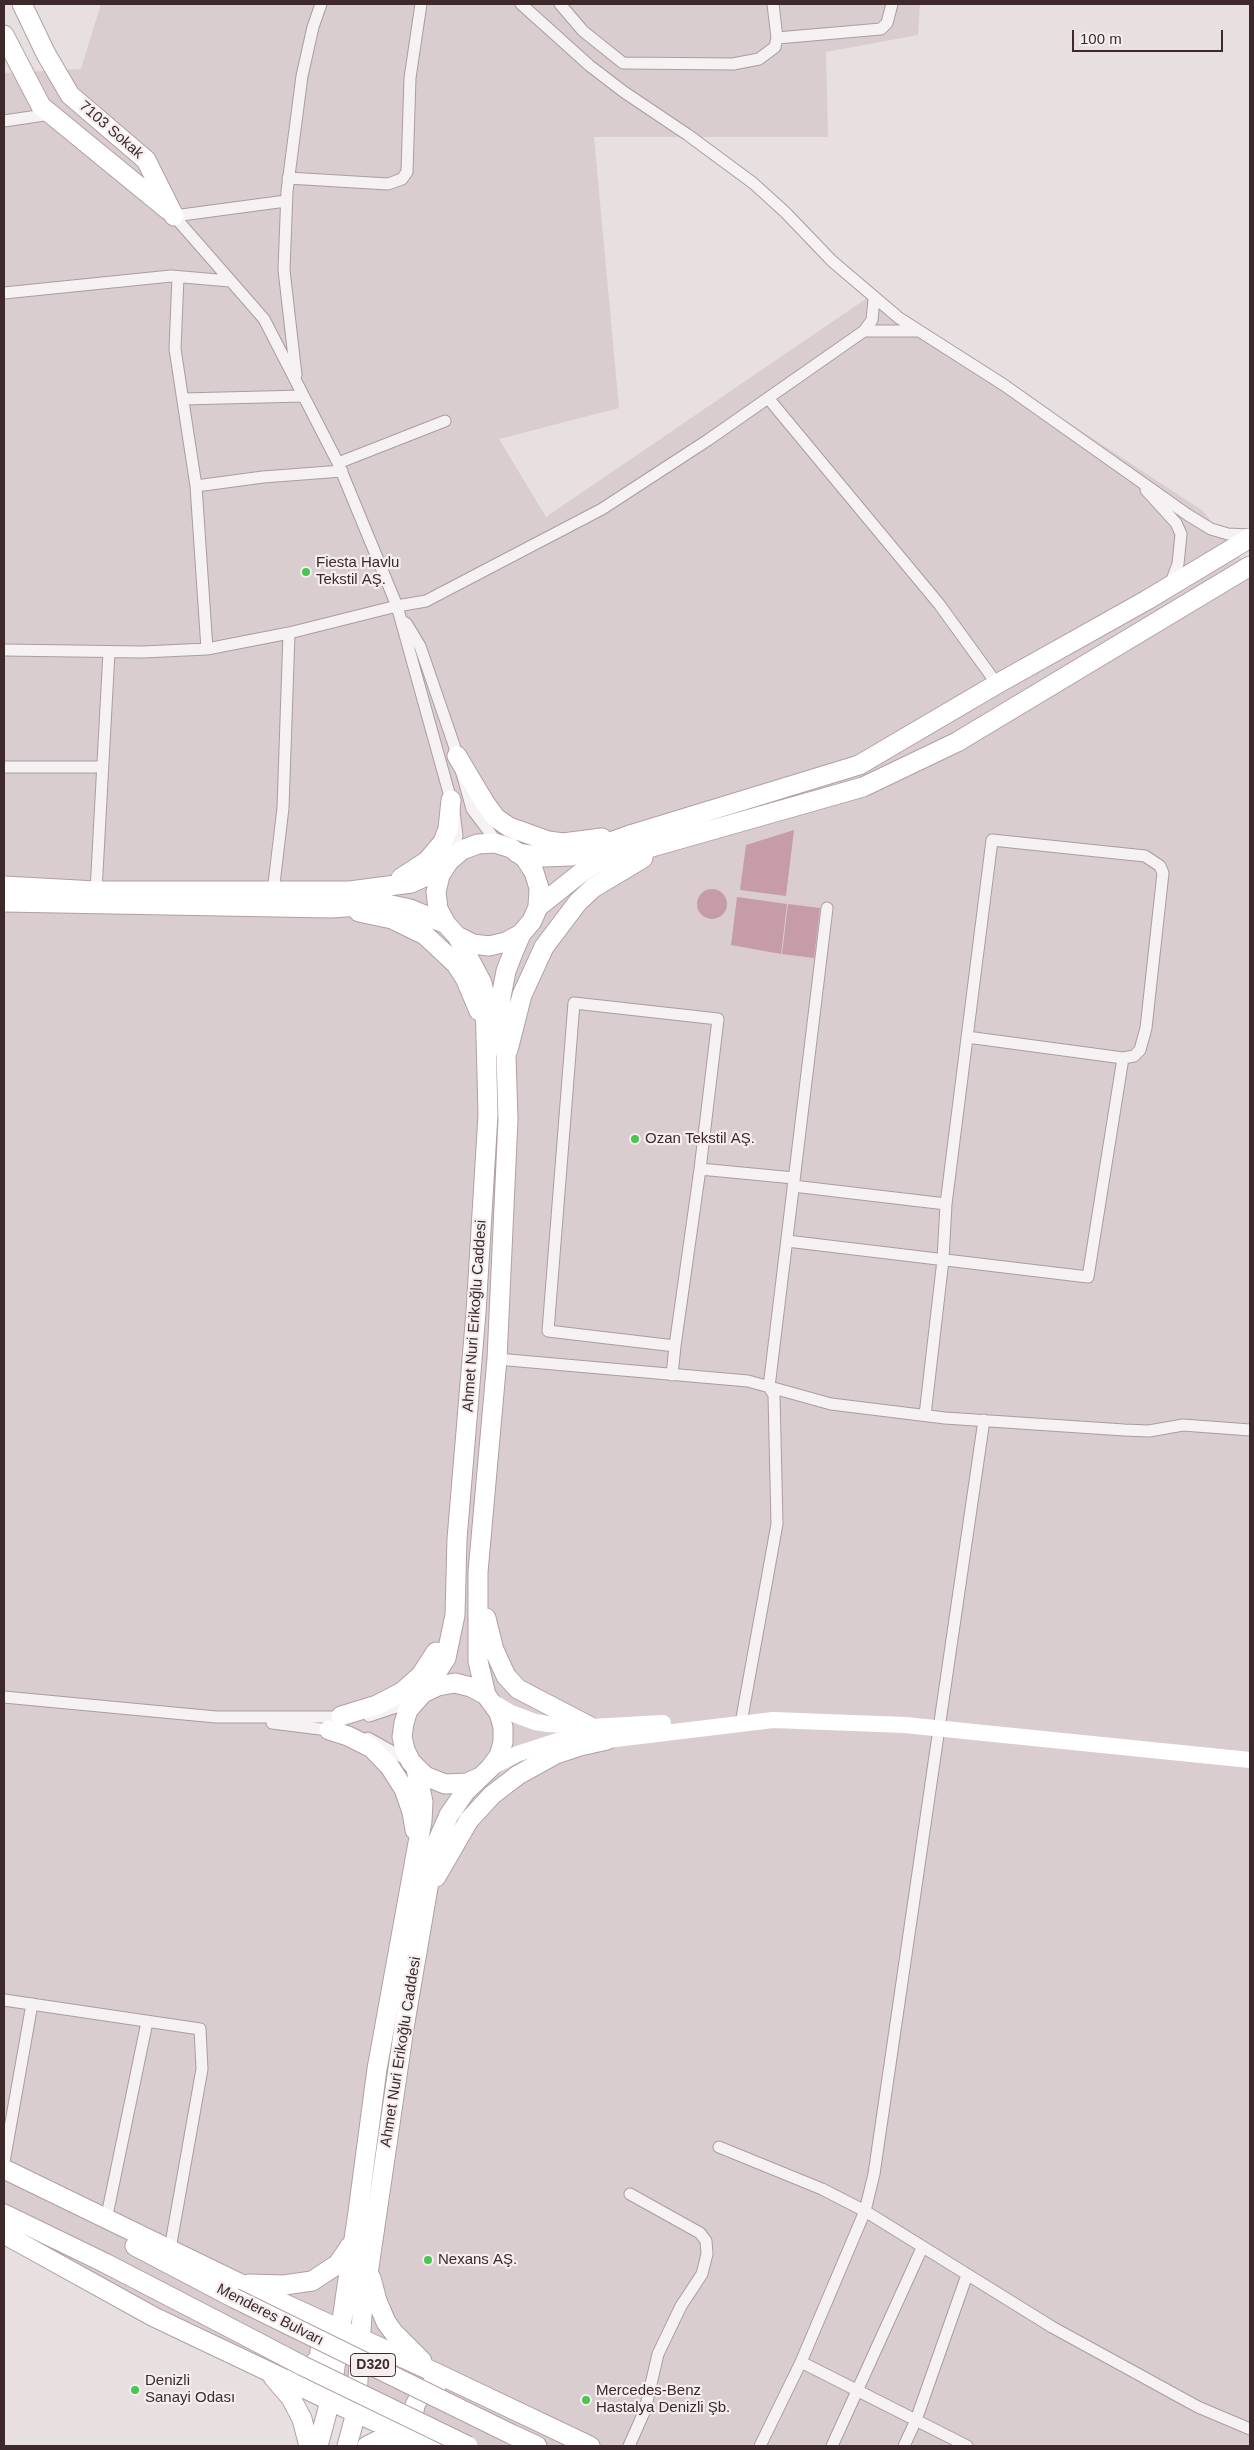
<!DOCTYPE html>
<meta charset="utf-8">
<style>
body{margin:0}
#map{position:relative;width:1254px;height:2450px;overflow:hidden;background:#e7dfe0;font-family:Arial,sans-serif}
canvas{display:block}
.frame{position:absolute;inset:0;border:5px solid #3d292c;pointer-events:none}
.scale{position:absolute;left:1072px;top:30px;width:151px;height:22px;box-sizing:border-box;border:2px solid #3d292c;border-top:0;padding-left:6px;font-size:15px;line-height:18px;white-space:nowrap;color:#3d292c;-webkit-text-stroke:4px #f5eeef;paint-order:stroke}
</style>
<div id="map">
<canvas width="1254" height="2450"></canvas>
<div class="frame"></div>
<div class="scale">100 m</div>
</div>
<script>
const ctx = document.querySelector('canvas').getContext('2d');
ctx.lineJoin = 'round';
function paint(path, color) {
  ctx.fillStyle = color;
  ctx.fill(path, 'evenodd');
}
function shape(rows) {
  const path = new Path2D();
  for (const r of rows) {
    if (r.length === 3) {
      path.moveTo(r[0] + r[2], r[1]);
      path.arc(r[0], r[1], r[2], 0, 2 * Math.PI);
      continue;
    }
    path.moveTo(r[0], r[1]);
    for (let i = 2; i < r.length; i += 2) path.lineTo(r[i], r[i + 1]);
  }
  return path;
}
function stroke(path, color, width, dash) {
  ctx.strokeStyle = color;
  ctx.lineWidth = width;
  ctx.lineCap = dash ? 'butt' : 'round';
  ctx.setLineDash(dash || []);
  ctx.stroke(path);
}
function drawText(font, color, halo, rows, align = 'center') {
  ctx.font = font + ' Arial,sans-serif';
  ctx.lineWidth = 4.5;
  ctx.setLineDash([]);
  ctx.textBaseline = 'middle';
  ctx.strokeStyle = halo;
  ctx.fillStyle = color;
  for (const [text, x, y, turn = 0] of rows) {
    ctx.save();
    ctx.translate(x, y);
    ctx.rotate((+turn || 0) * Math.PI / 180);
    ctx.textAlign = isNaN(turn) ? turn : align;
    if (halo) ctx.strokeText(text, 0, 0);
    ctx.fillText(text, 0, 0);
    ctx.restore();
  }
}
paint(shape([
 [101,4,920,4,918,35,826,52,828,137,594,137,619,408,499,439,546,517,873,294,1203,511,1250,570,1250,2446,445,2446,4,2240,4,73,81,69]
]), '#d9cdcf');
paint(shape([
 [794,830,786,896,740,890,746,845],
 [712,904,15],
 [737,897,787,904,781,954,731,945],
 [788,904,820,908,814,958,782,954]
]), '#c59ca8');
const street = shape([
 [521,4,590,66,624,92,688,135,753,183,785,212,832,261,899,318,1004,385,1188,515,1211,529,1228,534,1250,535],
 [560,4,583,31,623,63,733,64,759,59,775,47,777,38,773,4],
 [777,38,881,29,887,23,892,4],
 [4,121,51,114],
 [288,178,388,184,402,179,407,172,410,78,421,4],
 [174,216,264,319,338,463,397,606,454,811,457,836,452,857],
 [174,216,286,201],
 [178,277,175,349,196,486,207,649],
 [4,293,171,276,230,281],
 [864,331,917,331],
 [296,375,284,270,287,191,302,76,313,27,321,4],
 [768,398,939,604,997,684],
 [183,399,303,396],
 [338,463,445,421],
 [196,486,263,477,342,471],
 [1146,490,1176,523,1181,534,1178,564,1170,585],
 [406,623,420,646,454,745,472,809,499,845],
 [4,650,143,652,207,649,289,633,397,606,426,601,602,509,708,440,864,331,872,320,874,299],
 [4,767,102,767],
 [96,891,109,652],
 [273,892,283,808,289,633],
 [574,1003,718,1019,700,1169,675,1346,548,1331,574,1003],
 [700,1169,794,1178],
 [793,1186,946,1204,992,840,1145,856,1160,866,1163,873,1146,1028,1140,1050,1134,1056,1123,1058,967,1037],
 [787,1241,1088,1277,1123,1058],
 [497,1359,748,1381,831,1404,945,1418,1124,1430,1149,1431,1183,1425,1250,1430],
 [672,1375,675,1346],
 [925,1415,943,1260,946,1204],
 [4,1697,216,1717,346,1717],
 [369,1716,411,1702],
 [272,1723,336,1731],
 [741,1723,777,1524,774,1395,769,1387,827,908],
 [368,1738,409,1761],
 [4,2000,200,2029,202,2069,170,2249],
 [719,2147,822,2189,865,2211,1052,2327,1198,2407,1250,2429],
 [4,2162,32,2004],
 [106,2220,147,2022],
 [801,2362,967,2446],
 [629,2446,645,2410,658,2354,681,2306,702,2274,707,2254,706,2241,700,2233,630,2194],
 [760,2446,801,2362,865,2211,874,2174,984,1420],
 [832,2446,922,2248],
 [904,2446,916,2420,967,2275]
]);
const primary = shape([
 [22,4,46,54,70,95,146,160,174,216],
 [4,35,41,106,168,210],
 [457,756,485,803,496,818,509,827,548,841,563,843,602,838],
 [517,853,543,857,571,856,633,834,859,765,997,684,1147,600,1250,538],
 [401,878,427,861,443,842,448,829,451,800],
 [4,886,96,891,350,891,411,883,444,868],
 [4,902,331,908,387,904,410,909,446,924],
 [538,907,582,872,599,862,863,787,957,742,1250,566],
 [359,912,392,919,425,935,456,964,465,978,479,1011],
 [508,1050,522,995,544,947,578,902,593,888,643,858],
 [486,1618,494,1650,506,1676,518,1689,591,1727],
 [424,1692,446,1658,455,1615,457,1539,476,1312,488,1115,485,997,482,983,457,936],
 [486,1695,478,1661,478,1572,497,1359,508,1119,506,1056,500,1020,501,997,506,971,513,953,521,934,532,921,538,907,539,888,534,872,525,858,511,848,495,843,478,844,462,850,449,861,440,875,436,892,438,909,446,924,457,936,473,944,489,946,506,942,521,934],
 [341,1716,377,1705,402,1692,421,1675,436,1652],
 [329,1730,348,1736,372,1748,390,1767,404,1789,412,1812,415,1830],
 [436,1877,469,1820,492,1795,518,1775,556,1754,580,1746,607,1740],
 [4,2169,241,2284,434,2372,590,2446],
 [4,2214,105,2263,217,2321],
 [4,2234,154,2317,356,2413,432,2446],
 [135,2246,234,2298],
 [371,2278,377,2301,386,2322,394,2333,422,2361],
 [248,2284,284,2285,312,2281,338,2264,350,2246],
 [296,2376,308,2370,319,2358,321,2344,315,2327],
 [273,2377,291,2398,302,2419,309,2446],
 [419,2433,413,2416,415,2405,420,2396,430,2386,438,2383],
 [511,2434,537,2446],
 [318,2446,330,2401,358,2212,377,2069,422,1821,423,1802,416,1769],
 [347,2446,356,2413,362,2315,404,2028,431,1870,437,1842,449,1815,465,1792,490,1768,499,1756,503,1742,503,1727,499,1713,486,1695,471,1687,455,1683,438,1686,423,1693,408,1710,404,1723,402,1737,405,1750,411,1762,425,1776,445,1784,467,1783,478,1778],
 [367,2446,377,2441,405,2436]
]);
stroke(street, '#aa9d9f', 13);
stroke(primary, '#b29fa3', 21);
stroke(street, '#f6f1f2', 11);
stroke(shape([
 [491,1701,511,1713,535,1722,548,1724,591,1727,663,1723],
 [490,1768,517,1754,557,1741,607,1740,773,1720,905,1725,1250,1760]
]), '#fff', 16);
stroke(primary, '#fff', 19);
const primaryBridge = shape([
 [234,2298,511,2434],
 [217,2321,303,2366,468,2446]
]);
stroke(primaryBridge, '#b29fa3', 21, []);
stroke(primaryBridge, '#fff', 19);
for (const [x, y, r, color] of [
 [306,572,5,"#4ac550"],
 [635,1139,5,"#4ac550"],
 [428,2260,5,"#4ac550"],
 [135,2390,5,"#4ac550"],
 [586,2400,5,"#4ac550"]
]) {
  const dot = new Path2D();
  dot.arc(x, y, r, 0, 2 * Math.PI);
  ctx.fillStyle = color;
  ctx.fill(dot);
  stroke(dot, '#f5eeef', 2);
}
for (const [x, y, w] of [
 [373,2365,45]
]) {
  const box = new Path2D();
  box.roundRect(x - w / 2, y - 11.5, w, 23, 4);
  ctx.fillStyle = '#f5eeef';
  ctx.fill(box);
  stroke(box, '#3d292c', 1);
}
drawText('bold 14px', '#3d292c', null, [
 ["D320",373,2365]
]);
drawText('15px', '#3d292c', '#f5eeef', [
 ["7103 Sokak",111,130,41],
 ["Ahmet Nuri Erikoğlu Caddesi",475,1316,-86],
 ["Ahmet Nuri Erikoğlu Caddesi",401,2052,-81],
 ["Menderes Bulvarı",270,2315,27]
]);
drawText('15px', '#3d292c', '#f5eeef', [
 ["Fiesta Havlu",316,563],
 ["Tekstil AŞ.",316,580],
 ["Ozan Tekstil AŞ.",645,1139],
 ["Nexans AŞ.",438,2260],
 ["Denizli",145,2381],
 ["Sanayi Odası",145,2398],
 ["Mercedes-Benz",596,2391],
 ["Hastalya Denizli Şb.",596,2408]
], 'left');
</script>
